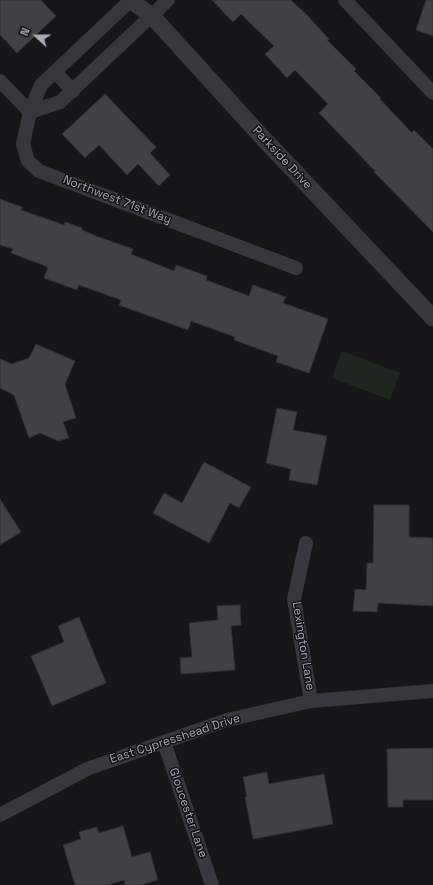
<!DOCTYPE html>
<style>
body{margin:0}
#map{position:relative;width:433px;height:885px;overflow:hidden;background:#161618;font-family:"Space Grotesk",sans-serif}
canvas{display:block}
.north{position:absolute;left:16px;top:16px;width:40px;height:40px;-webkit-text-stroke:3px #111113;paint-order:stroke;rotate:291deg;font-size:11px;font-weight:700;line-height:16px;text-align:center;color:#a8abb8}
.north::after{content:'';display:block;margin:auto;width:14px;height:18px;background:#a8abb8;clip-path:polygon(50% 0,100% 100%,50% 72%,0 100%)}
</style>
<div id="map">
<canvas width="433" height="885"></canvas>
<div class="north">N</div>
</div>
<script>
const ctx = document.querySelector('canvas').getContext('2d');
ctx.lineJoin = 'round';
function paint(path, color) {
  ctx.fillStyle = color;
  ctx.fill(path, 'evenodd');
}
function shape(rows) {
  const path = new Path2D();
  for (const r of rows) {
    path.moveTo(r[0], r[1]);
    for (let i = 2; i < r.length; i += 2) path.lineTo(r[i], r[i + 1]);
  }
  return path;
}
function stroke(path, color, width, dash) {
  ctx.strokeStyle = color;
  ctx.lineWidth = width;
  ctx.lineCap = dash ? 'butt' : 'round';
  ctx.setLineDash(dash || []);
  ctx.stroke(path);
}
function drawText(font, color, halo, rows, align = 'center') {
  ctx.font = font + ' "Space Grotesk",sans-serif';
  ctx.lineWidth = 3;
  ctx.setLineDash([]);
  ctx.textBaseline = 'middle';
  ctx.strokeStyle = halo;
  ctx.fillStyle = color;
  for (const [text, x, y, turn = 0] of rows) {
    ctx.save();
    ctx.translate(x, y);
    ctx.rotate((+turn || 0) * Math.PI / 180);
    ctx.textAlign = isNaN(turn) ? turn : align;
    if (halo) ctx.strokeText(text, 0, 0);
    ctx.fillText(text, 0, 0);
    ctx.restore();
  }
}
paint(shape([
 [342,351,400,373,390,400,332,378]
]), '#1e261f');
const building = shape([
 [0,0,41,0,56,16,17,53,0,35,0,0],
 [212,0,291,0,307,15,329,39,327,40,356,69,354,71,381,98,380,99,412,133,414,130,433,149,433,232,374,172,375,171,319,113,328,104,295,70,287,78,265,54,274,46,241,14,233,22,212,0],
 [426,0,433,0,433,36,416,30,426,0],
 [105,94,156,147,150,153,170,175,159,186,138,164,127,175,99,145,85,158,62,134,105,94],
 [0,199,22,207,21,210,64,225,65,222,82,228,82,230,96,236,133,249,131,254,174,271,176,265,207,276,206,280,249,296,253,285,286,297,283,303,328,319,309,373,276,362,278,356,234,340,235,337,191,321,188,330,119,305,121,300,79,285,77,290,44,278,48,267,11,253,13,249,0,245,0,199],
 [36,344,75,361,65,384,76,418,63,422,69,438,58,441,40,433,29,438,14,395,0,388,0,359,12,364,29,358,36,344],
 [277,408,297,412,293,430,327,436,317,485,289,480,291,469,266,463,277,408],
 [204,462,251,487,239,508,230,503,209,543,153,513,164,493,182,503,204,462],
 [0,499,21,532,0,545,0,499],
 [374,505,409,505,409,537,433,538,433,606,378,603,377,612,353,611,355,589,366,590,367,563,373,563,374,505],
 [240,605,241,625,231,626,235,670,181,674,180,658,192,657,189,623,218,620,217,606,240,605],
 [79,617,106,683,52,706,31,656,64,642,58,626,79,617],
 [433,748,433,800,403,800,403,807,388,807,387,749,433,748],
 [267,772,269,784,324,774,333,824,253,839,245,797,247,797,243,777,267,772],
 [123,826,132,857,150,852,158,880,141,885,125,885,124,880,108,885,75,885,63,845,81,839,79,832,97,827,99,833,123,826]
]);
paint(building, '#404045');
stroke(building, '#303034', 1);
stroke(shape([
 [131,0,41,85,30,112,23,144,28,161,39,171,296,268],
 [345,0,433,93],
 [55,72,73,91],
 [0,81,30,112],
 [30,112,60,102,168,0],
 [306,543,294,599,311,701],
 [164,742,212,885],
 [0,815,87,769,227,720,311,701,433,691]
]), '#37373d', 14);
stroke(shape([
 [130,0,152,16,261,136,433,318]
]), '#37373d', 17);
drawText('12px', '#a8abb8', '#111113', [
 ["Parkside Drive",282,158,47],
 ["Northwest 71st Way",117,200,21],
 ["Lexington Lane",303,646,81],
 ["East Cypresshead Drive",175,739,-18],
 ["Gloucester Lane",188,813,71]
]);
</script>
